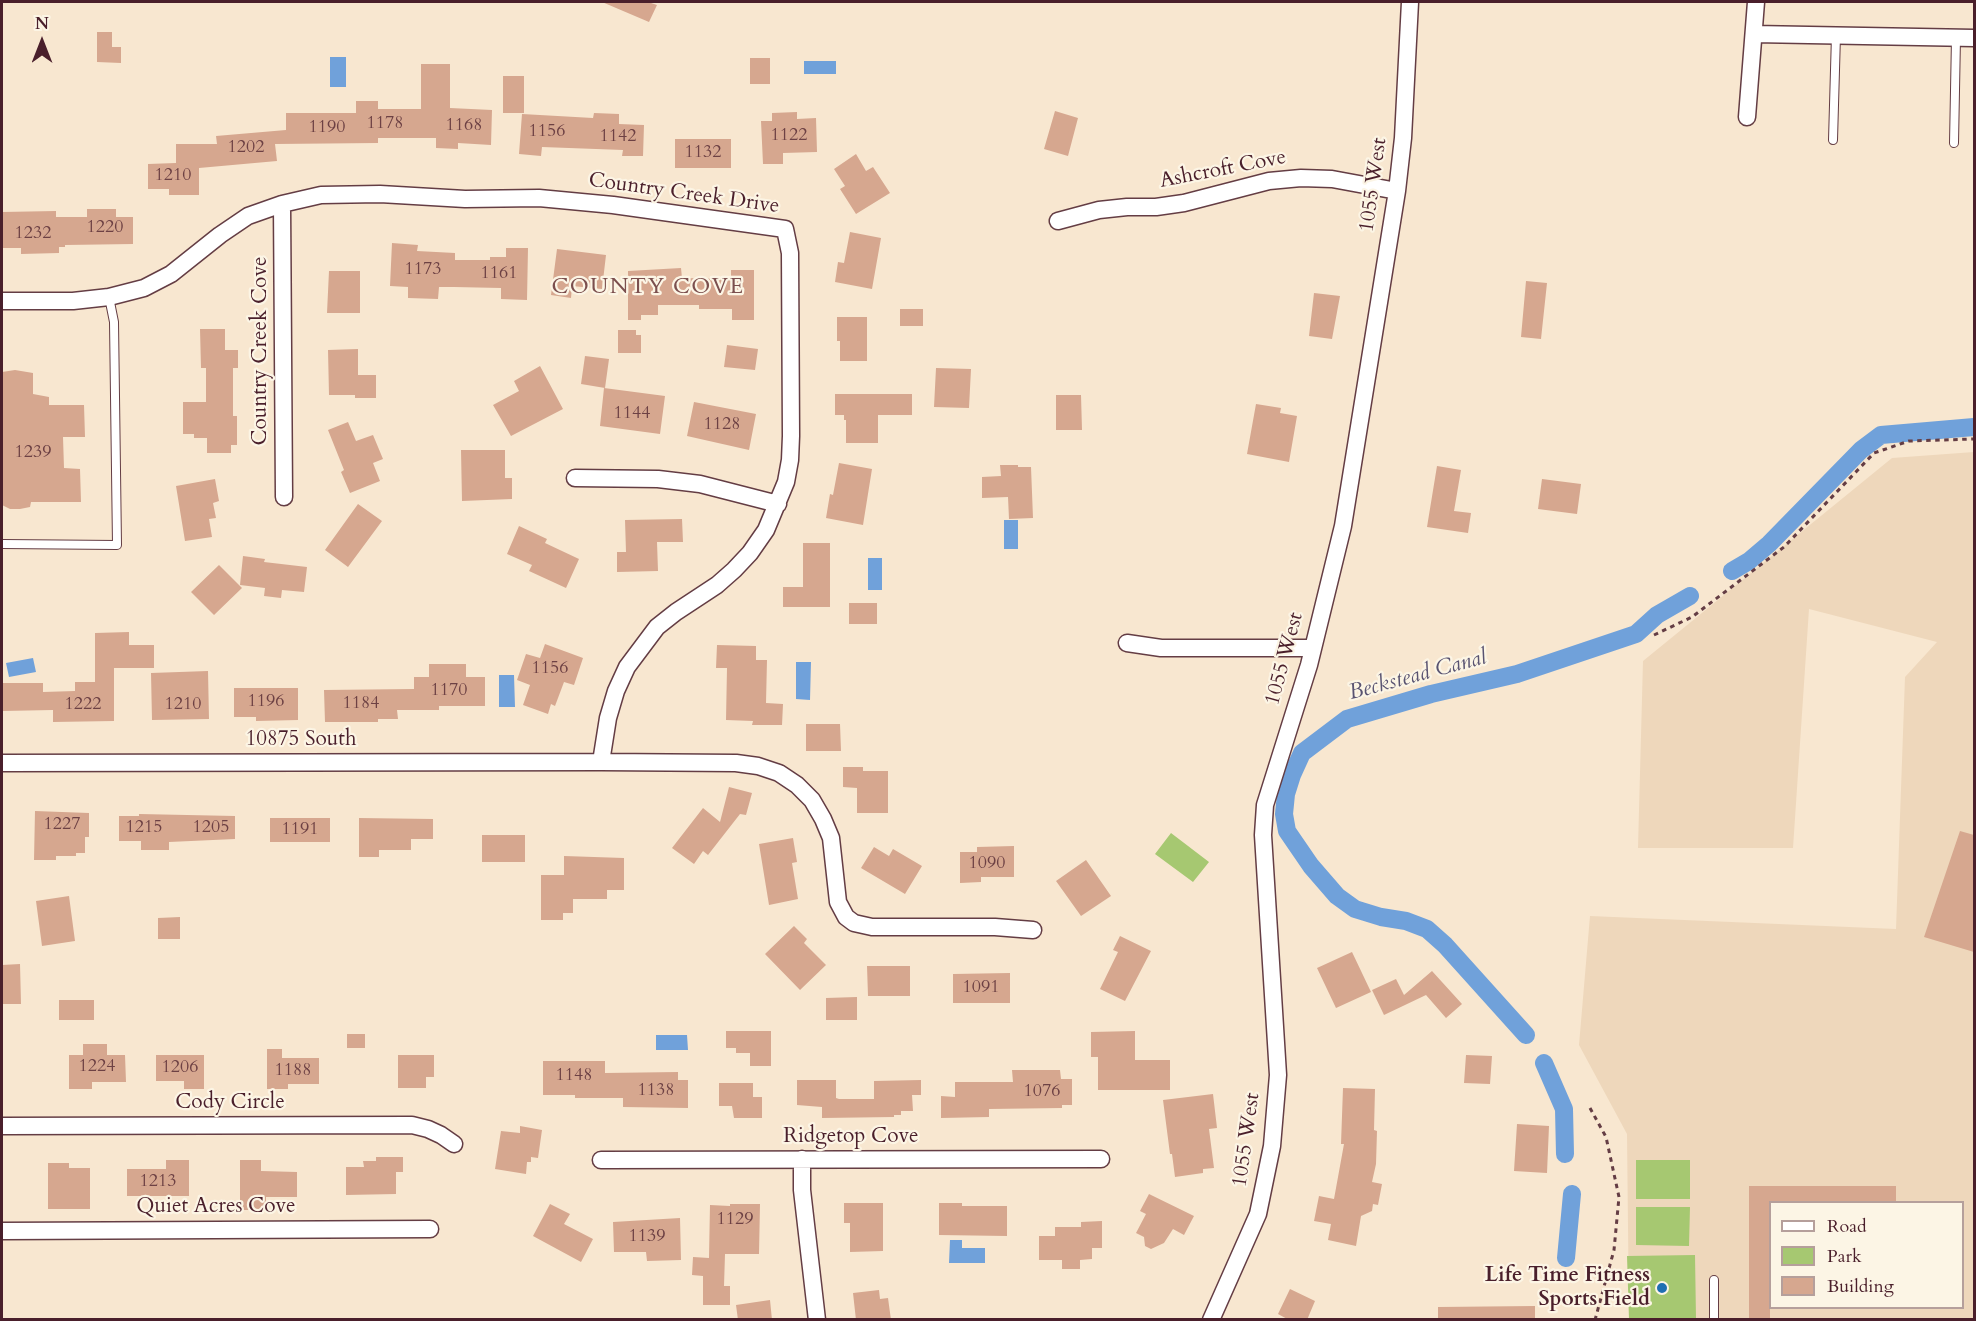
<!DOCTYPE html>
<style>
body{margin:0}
#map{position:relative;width:1976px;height:1321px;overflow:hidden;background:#f8e7d0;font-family:Cardo,serif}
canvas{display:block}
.frame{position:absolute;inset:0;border:3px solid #4a1f2b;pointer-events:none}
.legend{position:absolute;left:1769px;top:1201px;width:195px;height:108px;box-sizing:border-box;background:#fcf5e5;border:2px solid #b59f9b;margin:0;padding:8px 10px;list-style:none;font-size:18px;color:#4a1f2b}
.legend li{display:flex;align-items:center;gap:12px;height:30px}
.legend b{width:30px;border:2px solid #b59f9b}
.north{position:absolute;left:12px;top:12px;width:60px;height:60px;-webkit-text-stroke:4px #fcf5e5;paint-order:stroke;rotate:0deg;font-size:16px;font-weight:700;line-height:24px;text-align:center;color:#4a1f2b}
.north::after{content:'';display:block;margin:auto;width:21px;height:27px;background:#4a1f2b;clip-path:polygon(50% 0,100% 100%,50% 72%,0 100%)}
</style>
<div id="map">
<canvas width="1976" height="1321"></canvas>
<div class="frame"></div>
<ul class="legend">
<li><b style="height:8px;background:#fff"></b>Road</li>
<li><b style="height:16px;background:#a6c871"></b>Park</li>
<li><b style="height:16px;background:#d6a78f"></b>Building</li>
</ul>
<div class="north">N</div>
</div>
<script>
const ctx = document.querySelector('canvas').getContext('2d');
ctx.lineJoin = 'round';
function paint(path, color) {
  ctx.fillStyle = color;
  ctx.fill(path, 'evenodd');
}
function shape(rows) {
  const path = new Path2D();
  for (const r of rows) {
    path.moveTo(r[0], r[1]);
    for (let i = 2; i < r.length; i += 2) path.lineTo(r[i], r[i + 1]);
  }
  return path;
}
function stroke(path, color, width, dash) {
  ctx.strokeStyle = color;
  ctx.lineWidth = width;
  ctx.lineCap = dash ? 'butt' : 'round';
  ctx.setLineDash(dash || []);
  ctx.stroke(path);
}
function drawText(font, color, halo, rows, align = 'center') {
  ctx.font = font + ' Cardo,serif';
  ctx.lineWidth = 4.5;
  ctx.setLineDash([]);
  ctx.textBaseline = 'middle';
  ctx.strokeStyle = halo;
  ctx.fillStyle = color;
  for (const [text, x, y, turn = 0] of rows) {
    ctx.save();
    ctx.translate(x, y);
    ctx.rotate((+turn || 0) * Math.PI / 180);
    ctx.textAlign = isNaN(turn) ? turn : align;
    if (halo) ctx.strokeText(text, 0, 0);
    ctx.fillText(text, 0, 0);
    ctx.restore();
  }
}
paint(shape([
 [1974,452,1974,1319,1629,1319,1627,1134,1579,1045,1590,916,1896,929,1905,677,1937,642,1809,609,1793,848,1638,848,1643,661,1892,458],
 [1770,1202,1962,1202,1962,1308,1770,1308]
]), '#eed7bb');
paint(shape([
 [1171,833,1209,862,1193,882,1155,854],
 [1636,1160,1690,1160,1690,1199,1636,1199],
 [1636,1207,1690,1207,1689,1246,1636,1245],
 [1695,1255,1696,1319,1629,1319,1627,1256]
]), '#a6c871');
paint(shape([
 [330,57,346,57,346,87,330,87],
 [804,61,836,61,836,74,804,74],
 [1004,520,1018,520,1018,549,1004,549],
 [868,558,882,558,882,590,868,590],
 [33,658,36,672,9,677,6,663],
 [796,662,811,662,810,700,796,699],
 [499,675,514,675,515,707,499,707],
 [656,1035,687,1035,688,1050,656,1050],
 [950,1240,962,1240,962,1248,985,1248,985,1263,949,1263]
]), '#70a1da');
stroke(shape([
 [1732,571,1749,561,1769,544,1861,450,1881,435,1974,427],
 [1526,1035,1445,945,1427,929,1406,921,1381,917,1355,909,1337,896,1311,866,1287,831,1284,814,1286,794,1292,775,1302,753,1347,719,1431,694,1517,674,1636,634,1657,615,1690,596],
 [1544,1063,1564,1109,1565,1154],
 [1566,1258,1572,1194]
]), '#70a1da', 18);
paint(shape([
 [602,2,648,2,657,5,649,22],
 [97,32,112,32,112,47,121,47,121,63,97,62],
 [750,58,770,58,770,84,750,84],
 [421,64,450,64,450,108,492,110,491,145,458,143,458,149,436,148,436,138,378,138,378,143,275,144,277,161,199,168,199,195,169,195,169,189,148,189,148,164,176,163,176,144,217,144,216,136,286,130,286,113,356,113,356,101,378,101,378,109,421,109],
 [503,76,524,76,524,113,503,113],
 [1055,111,1078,118,1068,156,1044,149],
 [797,112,797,119,816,118,817,152,783,153,783,164,763,164,761,121,772,121,772,113],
 [594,113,619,114,619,124,644,125,643,156,622,156,623,150,542,147,541,156,519,154,522,114,593,118],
 [675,139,731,139,731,168,675,168],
 [856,154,866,171,873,167,890,193,856,214,840,189,845,186,834,169],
 [87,209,116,209,116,217,133,217,133,244,65,245,65,247,59,247,59,253,21,254,21,248,2,248,2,212,56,211,56,217,87,217],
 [850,232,881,238,872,289,835,282,838,262,844,263],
 [392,243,418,245,417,251,455,253,455,260,490,260,490,257,506,257,506,248,528,248,527,300,501,299,501,288,454,287,439,287,438,299,408,298,408,287,390,286],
 [557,249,606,255,602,289,572,286,571,298,551,295],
 [681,268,682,278,731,279,731,270,754,270,754,320,732,320,732,309,699,309,699,305,658,305,658,315,641,315,641,320,628,320,628,271],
 [329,271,360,271,360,313,327,313],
 [1526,281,1547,283,1541,339,1521,337],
 [1314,293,1340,296,1332,339,1309,336],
 [900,309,923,309,923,326,900,326],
 [837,317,867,317,867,361,840,361,840,341,837,341],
 [200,329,225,329,225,350,238,350,238,368,233,368,233,416,237,416,237,445,231,445,231,453,207,453,207,438,194,438,194,434,183,434,183,402,206,402,206,368,201,368],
 [618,330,636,330,636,335,641,335,641,353,618,353],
 [727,345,758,349,755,370,724,367],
 [358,349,358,375,376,375,376,398,355,398,355,395,329,395,328,350],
 [585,356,609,359,605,388,581,384],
 [540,366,563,409,511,436,493,405,519,391,514,381],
 [936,368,971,369,969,408,934,407],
 [15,370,33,373,33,394,49,397,49,405,84,405,85,437,63,437,64,468,80,469,81,502,31,502,30,507,20,509,10,509,2,505,2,372],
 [604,388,665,396,660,434,600,426],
 [835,394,912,394,912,415,878,415,878,443,846,443,846,420,844,420,844,415,835,415],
 [1056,395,1081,395,1082,430,1056,430],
 [694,402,756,414,749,450,687,436],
 [1256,404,1281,408,1280,413,1297,416,1289,462,1247,454],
 [348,422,356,441,373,435,383,459,373,463,380,481,350,493,341,472,344,470,328,430],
 [461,450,505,450,505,478,512,478,512,499,462,501],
 [839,463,872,469,863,525,826,518,830,494,833,495],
 [1000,465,1018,465,1018,467,1031,467,1033,518,1009,519,1008,497,982,498,982,477,1001,476],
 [1437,466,1461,470,1454,511,1471,513,1468,533,1427,527],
 [215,479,219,501,213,503,216,518,209,519,212,537,185,541,176,486],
 [1542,479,1581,484,1577,514,1538,509],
 [358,504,382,521,348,567,325,550],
 [682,519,683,542,657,542,658,571,617,572,617,552,626,552,625,520],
 [519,526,547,539,545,543,579,559,566,588,529,571,532,565,507,554],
 [803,543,830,543,830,607,783,607,783,587,803,587],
 [243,556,265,559,264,562,307,567,304,592,282,590,281,598,264,596,265,588,240,585],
 [219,565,242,588,214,615,191,592],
 [849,603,877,603,877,624,849,624],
 [129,632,129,645,154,645,154,668,114,668,114,721,53,722,53,710,2,711,2,683,43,683,43,692,75,691,75,682,95,682,95,633],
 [545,644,583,658,574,685,564,682,555,706,551,704,548,714,523,705,530,685,517,680,526,654,540,658],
 [717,645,756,646,756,660,767,660,766,703,783,704,782,725,752,725,753,721,726,720,727,668,716,668],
 [429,664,466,664,466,677,485,677,485,706,439,706,439,710,397,710,398,719,378,719,378,722,325,722,324,690,414,689,414,677,429,677],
 [208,671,209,719,152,720,151,673],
 [234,688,298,688,298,720,256,721,256,717,234,717],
 [806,724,840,724,841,751,806,751],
 [843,767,863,767,863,771,888,771,888,813,857,813,857,788,843,787],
 [729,787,752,793,746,815,740,814,708,855,703,851,694,864,672,848,703,808,720,822],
 [35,811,89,813,89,837,85,837,85,853,76,853,76,856,56,856,56,860,34,860],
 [139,814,235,816,235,839,169,842,169,850,141,850,141,841,119,841,119,816,139,816],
 [270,818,330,818,330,842,270,842],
 [359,818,433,819,433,839,411,839,411,850,379,850,379,857,359,857],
 [1960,831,1974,835,1974,952,1924,937],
 [482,835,525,835,525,862,482,862],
 [793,838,797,862,792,863,798,899,769,905,759,844],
 [1014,846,1014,877,981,877,981,882,960,883,960,852,977,852,977,847],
 [874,847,889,856,893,849,922,866,905,894,861,868],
 [564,856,624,858,624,890,607,890,607,899,573,899,573,913,563,913,563,920,541,920,541,875,564,875],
 [1086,860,1111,896,1081,916,1056,881],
 [69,896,75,941,42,946,36,901],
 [180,917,180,939,158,939,158,918],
 [794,926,807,939,804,943,826,965,800,990,765,954],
 [1120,936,1151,951,1125,1001,1100,989,1118,952,1113,950],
 [1352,952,1371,992,1336,1008,1317,968],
 [20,964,21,1004,2,1004,2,965],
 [867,966,910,966,910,996,868,996],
 [1432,971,1462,1004,1446,1018,1426,995,1384,1015,1372,990,1396,979,1404,995],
 [1010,973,1010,1003,953,1003,953,974],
 [857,997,857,1020,826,1020,826,998],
 [59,1000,94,1000,94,1020,59,1020],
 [726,1031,771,1031,771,1066,750,1066,750,1053,736,1053,736,1048,726,1048],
 [1135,1031,1135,1060,1170,1060,1170,1090,1098,1090,1098,1057,1091,1057,1091,1032],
 [347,1034,365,1034,365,1048,347,1048],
 [83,1044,107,1044,107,1055,125,1055,126,1082,92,1082,92,1089,69,1089,69,1055,83,1055],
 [267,1049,282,1049,282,1058,319,1058,319,1084,288,1084,288,1089,267,1089],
 [156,1055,204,1055,204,1089,184,1089,184,1081,156,1081],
 [398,1055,434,1055,434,1077,426,1077,426,1088,398,1088],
 [1466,1055,1492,1056,1490,1084,1464,1083],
 [543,1061,605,1061,605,1073,678,1072,678,1080,688,1080,688,1108,623,1107,623,1098,575,1098,575,1095,543,1095],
 [1012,1070,1060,1070,1061,1079,1072,1079,1072,1105,1062,1105,1062,1108,989,1109,989,1117,941,1118,941,1096,955,1097,955,1082,1013,1082],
 [797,1080,836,1080,836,1098,839,1099,874,1099,874,1081,921,1080,921,1095,912,1095,913,1111,901,1111,901,1115,894,1115,894,1117,822,1118,822,1107,797,1105],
 [719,1083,753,1083,753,1097,762,1097,762,1118,734,1118,732,1106,719,1106],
 [1343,1088,1375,1089,1374,1130,1377,1131,1376,1164,1372,1182,1382,1184,1378,1205,1373,1204,1372,1211,1361,1216,1356,1246,1328,1240,1331,1224,1314,1221,1319,1196,1334,1199,1344,1144,1341,1144],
 [1213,1094,1217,1128,1209,1129,1214,1168,1203,1169,1203,1173,1175,1177,1172,1154,1170,1154,1163,1100],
 [1517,1124,1549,1126,1547,1173,1514,1171],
 [520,1126,542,1130,538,1158,531,1157,531,1162,527,1162,526,1174,495,1169,501,1131,520,1133],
 [376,1157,403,1157,403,1172,396,1172,396,1194,346,1195,346,1167,364,1167,363,1161,376,1161],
 [166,1160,189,1160,189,1196,127,1196,127,1169,166,1169],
 [240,1160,261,1160,261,1171,297,1172,297,1197,266,1197,266,1210,240,1210],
 [48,1163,69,1163,69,1168,90,1168,90,1209,48,1209],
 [1749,1186,1896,1186,1896,1203,1770,1203,1770,1320,1749,1320],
 [1149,1194,1194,1216,1184,1235,1173,1229,1164,1243,1151,1249,1145,1246,1144,1237,1136,1233,1146,1214,1140,1211],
 [844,1203,883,1203,883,1251,850,1252,850,1223,844,1223],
 [939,1203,962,1203,962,1206,1007,1206,1007,1236,939,1235],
 [550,1204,570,1214,564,1224,593,1239,581,1262,533,1236],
 [730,1204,760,1204,759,1254,725,1254,724,1286,730,1286,730,1305,703,1305,703,1276,692,1275,693,1257,709,1258,710,1205,730,1206],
 [680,1218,681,1260,647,1261,646,1252,614,1252,613,1222],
 [1102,1221,1102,1248,1092,1248,1092,1259,1080,1260,1080,1269,1062,1269,1062,1260,1039,1260,1039,1236,1055,1236,1055,1227,1081,1227,1081,1222],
 [1290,1289,1315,1301,1307,1320,1289,1320,1278,1314],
 [879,1290,880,1299,888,1298,891,1320,856,1320,853,1293],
 [770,1300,772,1320,738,1320,736,1305],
 [1535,1306,1535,1320,1438,1320,1438,1307]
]), '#d6a78f');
const lane = shape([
 [1833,140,1836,35],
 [1954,143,1956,38],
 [2,544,117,545,114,322,109,297],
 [1714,1280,1714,1320]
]);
const street = shape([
 [1754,34,1974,38],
 [1747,117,1756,2],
 [282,204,284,497],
 [1058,221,1099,210,1127,207,1156,207,1184,203,1269,181,1301,178,1332,179,1397,191],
 [2,301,73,301,109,297,144,288,171,274,220,235,248,216,282,204,321,195,380,194,465,199,539,198,613,205,785,229,790,253,791,436,790,460,786,482,766,530,750,553,734,570,717,585,676,612,657,627,627,667,616,691,608,718,601,762],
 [575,478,658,479,700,484,778,504],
 [1127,643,1161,648,1313,648],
 [2,763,601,762,736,763,758,766,779,773,797,785,812,800,823,819,831,838,838,902,846,917,854,923,872,927,995,927,1033,930],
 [2,1126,412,1125,428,1129,441,1135,454,1144],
 [802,1159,802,1190,817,1320],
 [601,1160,1101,1159],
 [2,1231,430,1229],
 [1211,1320,1258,1214,1272,1146,1278,1075,1263,835,1265,805,1309,665,1343,526,1397,191,1403,138,1410,2]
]);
stroke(lane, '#643d44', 10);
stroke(street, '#643d44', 19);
stroke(shape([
 [1654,635,1692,617,1784,547,1874,453,1909,441,1974,439],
 [1590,1108,1606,1137,1619,1197,1614,1250,1595,1320]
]), '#643d44', 3, [4.5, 4.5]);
stroke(lane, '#fff', 8);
stroke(street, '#fff', 16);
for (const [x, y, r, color] of [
 [1662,1288,6,"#1f6fb2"]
]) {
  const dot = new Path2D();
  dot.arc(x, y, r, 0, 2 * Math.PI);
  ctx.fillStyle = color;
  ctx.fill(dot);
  stroke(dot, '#fcf5e5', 2);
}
drawText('18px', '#6d4144', null, [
 ["1178",385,124],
 ["1168",464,126],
 ["1190",327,128],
 ["1156",547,132],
 ["1122",789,136],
 ["1142",618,137],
 ["1202",246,148],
 ["1132",703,153],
 ["1210",173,176],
 ["1220",105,228],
 ["1232",33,234],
 ["1173",423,270],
 ["1161",499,274],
 ["1144",632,414],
 ["1128",722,425],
 ["1239",33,453],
 ["1156",550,669],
 ["1170",449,691],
 ["1196",266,702],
 ["1184",361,704],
 ["1222",83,705],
 ["1210",183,705],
 ["1227",62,825],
 ["1215",144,828],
 ["1205",211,828],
 ["1191",300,830],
 ["1090",987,864],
 ["1091",981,988],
 ["1224",97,1067],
 ["1206",180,1068],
 ["1188",293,1071],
 ["1148",574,1076],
 ["1138",656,1091],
 ["1076",1042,1092],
 ["1213",158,1182],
 ["1129",735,1220],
 ["1139",647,1237]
]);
drawText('21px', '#4a1f2b', '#fcf5e5', [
 ["Ashcroft Cove",1223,170,-11],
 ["1055 West",1374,185,-82],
 ["Country Creek Drive",684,194,8],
 ["Country Creek Cove",261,351,-90],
 ["1055 West",1285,659,-75],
 ["10875 South",301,740],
 ["Cody Circle",230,1103],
 ["Ridgetop Cove",851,1137],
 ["1055 West",1247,1140,-82],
 ["Quiet Acres Cove",216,1207]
]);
drawText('bold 21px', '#4a1f2b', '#fcf5e5', [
 ["Life Time Fitness",1650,1276],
 ["Sports Field",1650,1300]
], 'right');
ctx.letterSpacing = '1.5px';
drawText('22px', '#7b4f4e', '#fcf5e5', [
 ["COUNTY COVE",648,288]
]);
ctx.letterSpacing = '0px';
drawText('italic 22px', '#595371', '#fcf5e5', [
 ["Beckstead Canal",1418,676,-15]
]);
</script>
